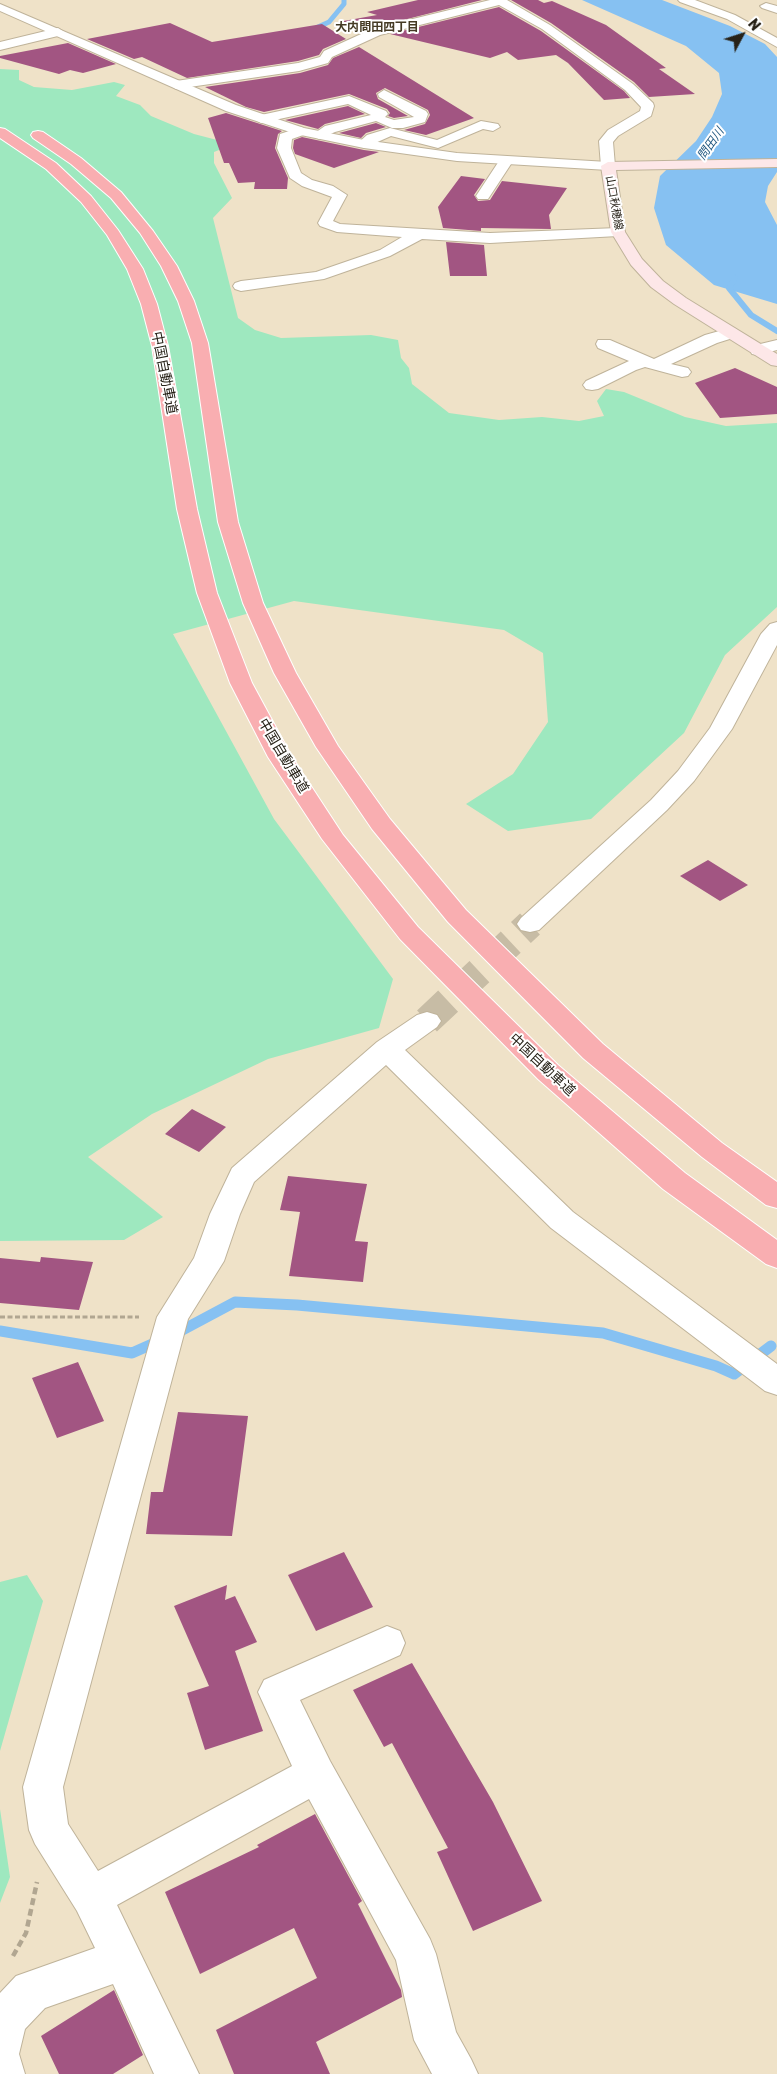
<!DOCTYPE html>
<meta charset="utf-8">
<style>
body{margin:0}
#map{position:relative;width:777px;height:2074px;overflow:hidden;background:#efe2c8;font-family:Rubik,sans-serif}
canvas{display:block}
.north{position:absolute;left:717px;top:10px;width:50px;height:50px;-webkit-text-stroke:4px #fff;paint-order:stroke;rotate:50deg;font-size:14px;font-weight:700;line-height:20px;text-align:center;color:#272218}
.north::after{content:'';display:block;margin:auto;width:18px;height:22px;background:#272218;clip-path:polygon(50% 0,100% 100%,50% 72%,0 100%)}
</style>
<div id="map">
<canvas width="777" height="2074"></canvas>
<div class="north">N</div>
</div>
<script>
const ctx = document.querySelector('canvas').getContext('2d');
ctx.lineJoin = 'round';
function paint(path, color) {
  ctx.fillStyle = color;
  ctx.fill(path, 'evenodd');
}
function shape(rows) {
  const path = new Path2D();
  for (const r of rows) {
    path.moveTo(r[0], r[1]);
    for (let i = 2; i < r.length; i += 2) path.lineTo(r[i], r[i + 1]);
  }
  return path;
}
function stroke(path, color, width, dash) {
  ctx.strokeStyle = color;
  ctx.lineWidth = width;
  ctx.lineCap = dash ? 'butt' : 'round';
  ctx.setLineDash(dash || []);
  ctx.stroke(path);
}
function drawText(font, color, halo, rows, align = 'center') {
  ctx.font = font + ' Rubik,"Noto Sans JP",sans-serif';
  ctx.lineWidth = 4;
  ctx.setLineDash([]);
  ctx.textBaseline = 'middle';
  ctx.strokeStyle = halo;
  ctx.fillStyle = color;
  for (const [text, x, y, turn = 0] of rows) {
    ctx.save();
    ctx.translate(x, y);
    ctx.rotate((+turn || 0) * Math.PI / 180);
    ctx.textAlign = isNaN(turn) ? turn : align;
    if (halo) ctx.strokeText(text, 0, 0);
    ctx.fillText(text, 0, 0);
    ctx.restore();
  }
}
paint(shape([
 [0,69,19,70,19,80,34,87,72,90,114,82,125,85,116,96,140,105,151,116,194,134,217,140,229,146,214,152,214,163,232,198,213,218,238,318,255,330,281,338,371,335,398,340,401,358,409,368,412,384,449,413,499,420,542,417,579,421,604,416,597,401,606,389,624,392,685,417,726,426,777,423,777,607,725,655,684,733,591,819,508,831,466,804,513,774,548,722,543,653,504,630,294,601,173,634,274,819,393,979,379,1028,268,1059,152,1114,88,1157,163,1217,124,1240,0,1241],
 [27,1575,43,1601,0,1751,0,1582],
 [0,1809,10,1877,0,1903]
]), '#9ee8bf');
paint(shape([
 [582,0,662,0,730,26,765,44,777,57,777,172,768,186,765,202,777,225,777,304,714,285,666,245,654,208,660,176,696,141,712,117,722,94,719,73,686,46]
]), '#86c1f2');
stroke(shape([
 [318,27,329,22,344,4,344,0]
]), '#86c1f2', 5);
stroke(shape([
 [735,278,729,288,751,315,777,331]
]), '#86c1f2', 6);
stroke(shape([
 [0,1331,132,1353,159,1341],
 [175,1334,235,1302,297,1305,603,1333,716,1366,734,1374,771,1346]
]), '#86c1f2', 11);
paint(shape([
 [418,0,482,0,368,29,338,22,377,15,367,12],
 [511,0,538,0,544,3,552,1,606,25,666,68,659,69,695,94,649,97,634,82,551,23],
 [499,7,541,31,624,91,630,98,604,100,568,63,556,55,518,60,507,52,490,58,390,34],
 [170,23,212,42,322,24,346,39,323,49,319,55,298,61,187,78,142,57,134,59,87,39],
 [68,43,116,64,83,73,70,70,59,74,0,58,0,56],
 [359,47,474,118,426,135,404,130,425,124,430,115,428,110,385,88,376,93,378,99,408,116,394,118,388,116,390,113,387,109,349,94,264,112,246,107,205,87,300,73,328,65,333,58],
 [348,106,365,114,325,124,318,129,285,120],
 [226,113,282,131,278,134,275,148,288,178,287,189,254,189,255,182,238,183,229,163,224,163,208,118],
 [376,123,386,127,366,133,361,138,339,133],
 [302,137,364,150,379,152,334,168,295,154,293,148,294,140],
 [461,176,485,179,474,195,478,201,490,200,502,181,567,188,549,215,551,229,481,228,481,231,443,228,438,207],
 [446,242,484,245,487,276,450,276],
 [735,368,777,387,777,414,720,418,695,383],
 [708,860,748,885,720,901,680,876],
 [192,1109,226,1127,199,1152,165,1134],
 [288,1176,367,1184,355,1241,368,1242,363,1282,289,1276,300,1212,280,1210],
 [41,1257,93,1262,79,1310,0,1303,0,1258,40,1262],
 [78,1362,104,1421,57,1438,32,1378],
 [178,1412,248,1416,232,1536,146,1534,151,1492,163,1492],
 [344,1552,373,1607,316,1631,288,1575],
 [227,1585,225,1600,235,1596,257,1642,235,1651,263,1731,205,1750,187,1693,209,1686,174,1606],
 [412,1663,493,1802,542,1901,473,1931,437,1852,448,1848,392,1743,384,1747,353,1690],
 [315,1814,362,1901,358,1904,401,1990,402,1997,316,2042,330,2074,234,2074,216,2030,317,1978,294,1928,200,1974,165,1892,259,1847,257,1845],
 [114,1990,143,2055,113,2074,59,2074,41,2036]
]), '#a25582');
stroke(shape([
 [427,1021,530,924]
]), '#c7bca5', 29, [29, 14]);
const minor = shape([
 [490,0,507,0,550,25,633,84,653,103,654,106,651,116,618,136,613,142,615,166,613,169,603,169,601,166,599,141,608,130,640,111,641,107,625,90,542,29,499,5,380,35,332,57,328,63,299,71,176,89,170,85,176,81,298,63,320,57,324,51,372,29,490,0],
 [678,0,695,0,735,15,777,38,777,47,727,19,680,2,678,0],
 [766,3,777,6,777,13,762,8,760,6,766,3],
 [58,28,64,32,62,35,0,50,0,42,58,28],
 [384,90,426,111,428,114,425,122,403,128,392,128,376,121,335,132,319,139,312,135,325,126,371,115,348,104,261,123,254,119,261,115,349,96,386,111,388,114,385,117,394,120,414,117,379,97,378,94,384,90],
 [481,121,498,124,500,127,493,131,483,129,438,148,391,136,364,148,357,144,367,135,390,128,437,140,481,121],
 [301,127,308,131,306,134,292,139,291,148,301,173,312,180,333,186,347,195,333,221,340,224,490,233,618,228,623,229,625,232,623,235,618,236,490,243,422,239,390,256,324,279,241,291,235,289,233,286,235,283,241,281,316,272,380,250,402,237,337,232,320,226,318,223,332,197,302,186,290,178,277,148,280,134,301,127],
 [506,157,513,161,490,196,488,199,478,199,476,196,499,161,506,157],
 [730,328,736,329,738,333,736,337,717,343,671,364,688,368,691,372,688,376,682,377,645,367,636,370,598,389,592,390,586,389,583,385,586,381,629,361,598,348,596,344,598,340,610,340,654,359,705,335,730,328],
 [777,340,777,350,758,355,752,354,750,350,752,346,777,340],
 [777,622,777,645,732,729,694,781,667,810,539,930,530,932,521,930,517,924,521,918,651,800,678,771,710,728,761,634,770,624,777,622],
 [427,1012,437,1015,441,1021,437,1027,405,1050,573,1212,777,1364,777,1395,765,1391,551,1228,386,1065,254,1182,240,1214,224,1261,188,1319,63,1787,68,1824,98,1871,292,1766,258,1692,264,1680,387,1626,400,1631,405,1643,400,1655,300,1700,330,1761,430,1939,436,1954,456,2032,471,2059,478,2074,432,2074,414,2040,396,1960,309,1799,117,1905,199,2074,154,2074,113,1984,45,2008,25,2029,19,2054,25,2074,0,2074,0,1993,16,1976,95,1948,77,1911,35,1844,29,1830,23,1787,157,1317,194,1258,210,1214,232,1168,377,1042,417,1015,427,1012]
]);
const tertiary = shape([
 [0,4,236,105,304,128,364,140,457,153,608,162,615,166,608,170,457,161,364,148,296,134,226,111,0,11,0,4]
]);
const secondary = shape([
 [777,159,777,167,616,170,625,232,642,259,663,281,686,298,777,354,777,366,771,365,674,304,651,287,631,265,611,232,601,166,608,162,777,159]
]);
const motorway = shape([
 [0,128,5,129,56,163,91,196,118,230,143,269,157,304,168,346,197,509,217,593,252,683,292,757,343,835,418,927,558,1065,685,1173,777,1240,777,1268,766,1264,663,1189,538,1079,400,939,322,839,268,757,230,683,197,593,177,509,152,346,141,304,127,269,107,235,81,202,46,169,0,138,0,128],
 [38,131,43,132,81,158,121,192,153,231,177,266,194,301,208,343,238,522,263,603,296,673,338,746,390,819,466,910,603,1044,722,1143,777,1182,777,1208,766,1205,702,1157,583,1058,448,922,372,829,316,747,274,673,243,603,218,522,192,343,178,301,161,266,140,233,111,198,71,164,33,138,31,135,33,132,38,131]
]);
stroke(minor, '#bfb39a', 2);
stroke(tertiary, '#bfb39a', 2);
stroke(secondary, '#bfb39a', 2);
stroke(motorway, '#fff', 2);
stroke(shape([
 [0,1317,139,1317]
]), '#b1a691', 3, [5, 2.5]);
stroke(shape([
 [13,1956,26,1933,37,1882]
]), '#b1a691', 4.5, [7, 4]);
paint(minor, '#fff');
paint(tertiary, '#fff');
paint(secondary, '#fde7e8');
paint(motorway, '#f9aeb1');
drawText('11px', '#272218', '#fff', [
 ["山口秋穂線",614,203,80]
]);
drawText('bold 12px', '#453b25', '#fff', [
 ["大内問田四丁目",377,28]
]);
drawText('italic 12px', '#235981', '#fff', [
 ["問田川",711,144,-55]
]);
drawText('14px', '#272218', '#fff', [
 ["中国自動車道",164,373,79],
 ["中国自動車道",283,756,59],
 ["中国自動車道",542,1065,43]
]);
</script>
